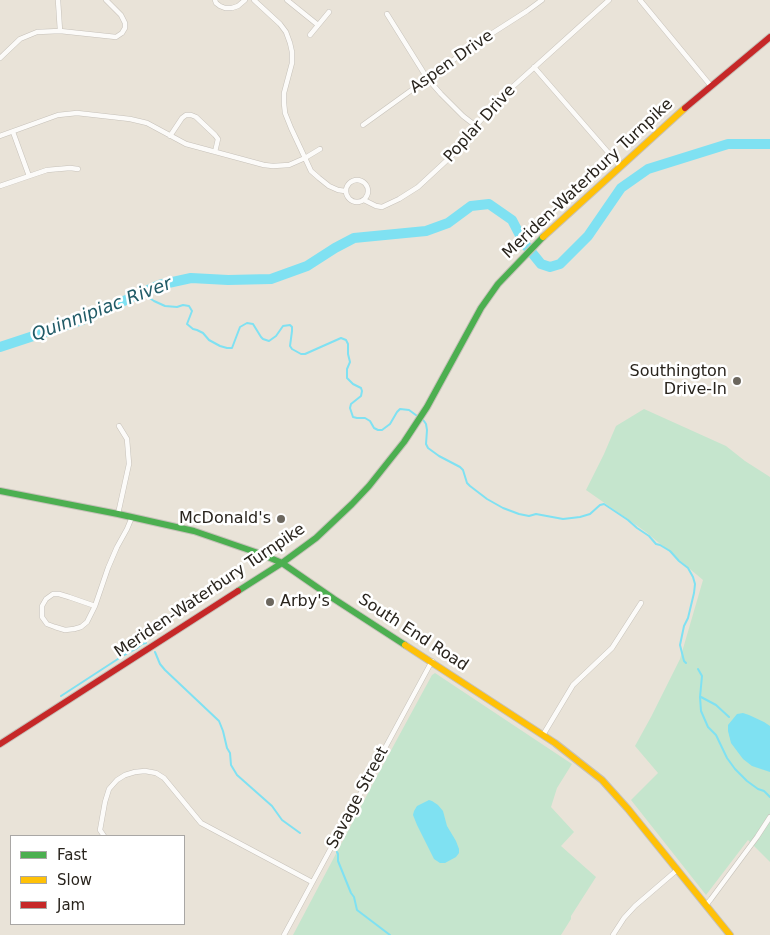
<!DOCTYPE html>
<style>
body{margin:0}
#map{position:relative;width:770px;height:935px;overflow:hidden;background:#e9e3d8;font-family:"DejaVu Sans",sans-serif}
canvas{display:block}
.legend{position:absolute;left:10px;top:835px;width:175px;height:90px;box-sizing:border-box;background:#fff;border:1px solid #a9a7a5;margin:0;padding:6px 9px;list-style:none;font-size:15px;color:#29241d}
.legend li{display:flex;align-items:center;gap:10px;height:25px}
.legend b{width:25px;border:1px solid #a9a7a5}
</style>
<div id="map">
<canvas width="770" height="935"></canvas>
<ul class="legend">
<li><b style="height:6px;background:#4caf50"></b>Fast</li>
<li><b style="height:6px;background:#ffc107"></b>Slow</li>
<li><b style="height:6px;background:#c62828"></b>Jam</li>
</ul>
</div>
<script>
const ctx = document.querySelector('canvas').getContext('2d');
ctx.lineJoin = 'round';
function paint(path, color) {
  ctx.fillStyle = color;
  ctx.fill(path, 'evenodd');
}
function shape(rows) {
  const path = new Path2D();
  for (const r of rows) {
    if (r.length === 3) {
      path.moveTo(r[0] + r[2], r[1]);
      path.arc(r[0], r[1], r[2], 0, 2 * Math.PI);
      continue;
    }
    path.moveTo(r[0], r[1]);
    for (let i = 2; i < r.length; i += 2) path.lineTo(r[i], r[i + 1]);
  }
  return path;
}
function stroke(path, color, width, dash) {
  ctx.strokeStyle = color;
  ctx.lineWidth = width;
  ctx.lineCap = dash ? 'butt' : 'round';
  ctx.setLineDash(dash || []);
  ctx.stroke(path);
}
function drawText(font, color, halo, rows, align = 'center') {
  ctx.font = font + ' "DejaVu Sans",sans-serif';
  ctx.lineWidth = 5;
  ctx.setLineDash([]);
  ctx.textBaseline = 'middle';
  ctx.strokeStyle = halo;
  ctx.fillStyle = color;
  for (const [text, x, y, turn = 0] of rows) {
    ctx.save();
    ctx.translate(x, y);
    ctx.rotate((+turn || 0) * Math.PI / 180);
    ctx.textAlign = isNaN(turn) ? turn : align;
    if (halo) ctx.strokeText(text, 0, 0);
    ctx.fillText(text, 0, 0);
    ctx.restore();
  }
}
paint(shape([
 [644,409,726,446,745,461,770,477,770,862,748,840,706,895,631,800,658,773,635,746,651,717,680,659,703,580,646,532,586,490,604,454,616,426],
 [435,673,572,764,557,788,551,807,574,832,561,846,596,877,571,916,571,919,561,935,293,935,376,778,432,675]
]), '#c5e5cd');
paint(shape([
 [743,713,749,715,764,722,770,726,770,772,752,766,743,759,731,743,728,731,728,725,737,714],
 [429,800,432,801,438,805,443,811,447,826,456,841,459,849,459,853,456,857,445,863,440,863,434,859,417,825,413,815,414,811,417,806]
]), '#7fe1f2');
stroke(shape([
 [142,293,154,301,165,306,177,307,183,305,189,306,192,311,187,324,193,329,197,330,203,333,209,340,220,346,227,348,232,348,240,327,247,323,253,324,261,337,263,339,269,341,276,336,283,326,290,325,292,327,292,331,290,346,292,349,301,354,305,354,341,338,346,340,348,344,348,354,350,362,347,369,347,378,353,384,361,388,362,391,361,396,351,404,350,408,353,417,357,418,365,418,370,421,374,428,378,430,382,430,390,424,397,412,400,409,409,410,424,421,426,424,427,430,426,444,428,448,439,456,460,467,463,470,467,483,470,486,487,499,503,508,519,514,529,516,536,514,563,519,580,517,590,514,600,505,604,504,628,520,637,528,649,536,656,544,660,545,670,551,679,561,688,568,693,577,695,584,694,593,688,618,684,626,680,645,684,661,686,663],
 [155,652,160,664,165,670,219,721,223,731,227,748,230,753,231,765,237,775,272,806,282,820,300,833],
 [698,669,702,676,700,697,701,711,708,727,716,735,727,758,735,769,747,781,758,789,764,791,770,797],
 [61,696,124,655,137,648,142,644,146,643],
 [701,697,716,705,729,717],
 [337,852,338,854,338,861,351,893,354,897,357,910,390,935]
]), '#7fe1f2', 2);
stroke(shape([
 [0,347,82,320,159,285,191,278,228,280,271,279,307,266,335,248,354,238,426,231,448,223,471,206,489,204,512,220,524,243,541,264,550,267,560,264,588,236,621,188,648,169,728,144,770,144]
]), '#7fe1f2', 10);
const street = shape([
 [58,0,60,31],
 [215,0,216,3,220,6,225,8,232,8,238,6,245,0],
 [254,0,280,24,286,32,290,43,292,52,292,63,284,93,284,103,285,113,291,128,305,158,311,171,319,178,329,186,338,190,345,191],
 [287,0,318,25],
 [640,0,711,86],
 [387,14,427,78,441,94,463,116,476,126],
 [310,35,329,12],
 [0,58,20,39,37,32,60,31,116,37,122,33,125,28,125,23,121,15,106,0],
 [534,67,620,166],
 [363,125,477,43,527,11,542,0],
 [13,132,29,176],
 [0,136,58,115,77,113,130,119,147,123,186,144,264,165,273,166,289,165,305,158,320,149],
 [170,136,182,118,186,115,191,115,196,117,215,135,218,139,215,152],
 [357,191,11],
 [0,186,47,170,70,168,78,169],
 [364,200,376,206,382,207,399,199,418,187,458,150,476,126,498,100,609,0],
 [118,514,129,464,127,439,119,426],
 [95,606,69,597,59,594,53,594,46,599,42,606,42,617,47,624,55,627,65,630,74,629,81,627,87,622,95,606,108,568,117,547,127,529,132,517],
 [543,735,573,685,612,648,641,603],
 [104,836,100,830,105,802,109,789,117,780,125,775,135,772,145,771,156,773,164,778,201,823,312,882],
 [706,905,711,899,757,837,770,817],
 [284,935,432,661],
 [613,935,624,918,635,906,677,870]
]);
const fast = shape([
 [0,491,118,514,194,531,261,554,282,563,334,599,405,645],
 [238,591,282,563,316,538,352,504,369,486,404,442,427,407,481,308,498,284,543,237]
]);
const slow = shape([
 [543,237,685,108],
 [405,645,555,743,602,780,628,809,730,935]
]);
const jam = shape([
 [685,108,770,37],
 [0,744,238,591]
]);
stroke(street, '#c6c1b9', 5.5);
stroke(fast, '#c6c1b9', 8);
stroke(slow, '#c6c1b9', 8);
stroke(jam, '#c6c1b9', 8);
stroke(street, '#fcfbf9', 4.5);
stroke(fast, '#4caf50', 6);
stroke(slow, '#ffc107', 6);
stroke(jam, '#c62828', 6);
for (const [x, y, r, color] of [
 [737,381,5,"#6c675e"],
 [281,519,5,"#6c675e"],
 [270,602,5,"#6c675e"]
]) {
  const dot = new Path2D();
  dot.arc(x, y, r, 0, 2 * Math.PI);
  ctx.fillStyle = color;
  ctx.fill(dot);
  stroke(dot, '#fff', 2);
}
drawText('16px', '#29241d', '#fff', [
 ["Aspen Drive",452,62,-35],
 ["Poplar Drive",480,124,-48],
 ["Meriden-Waterbury Turnpike",588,179,-43],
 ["Meriden-Waterbury Turnpike",210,591,-34],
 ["South End Road",413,633,33],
 ["Savage Street",358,798,-62]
]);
drawText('16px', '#29241d', '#fff', [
 ["Southington",727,372],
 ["Drive-In",727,390],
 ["McDonald's",271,519],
 ["Arby's",280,602,"left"]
], 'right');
drawText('italic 18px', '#215b67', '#fff', [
 ["Quinnipiac River",102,310,-21]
]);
</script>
